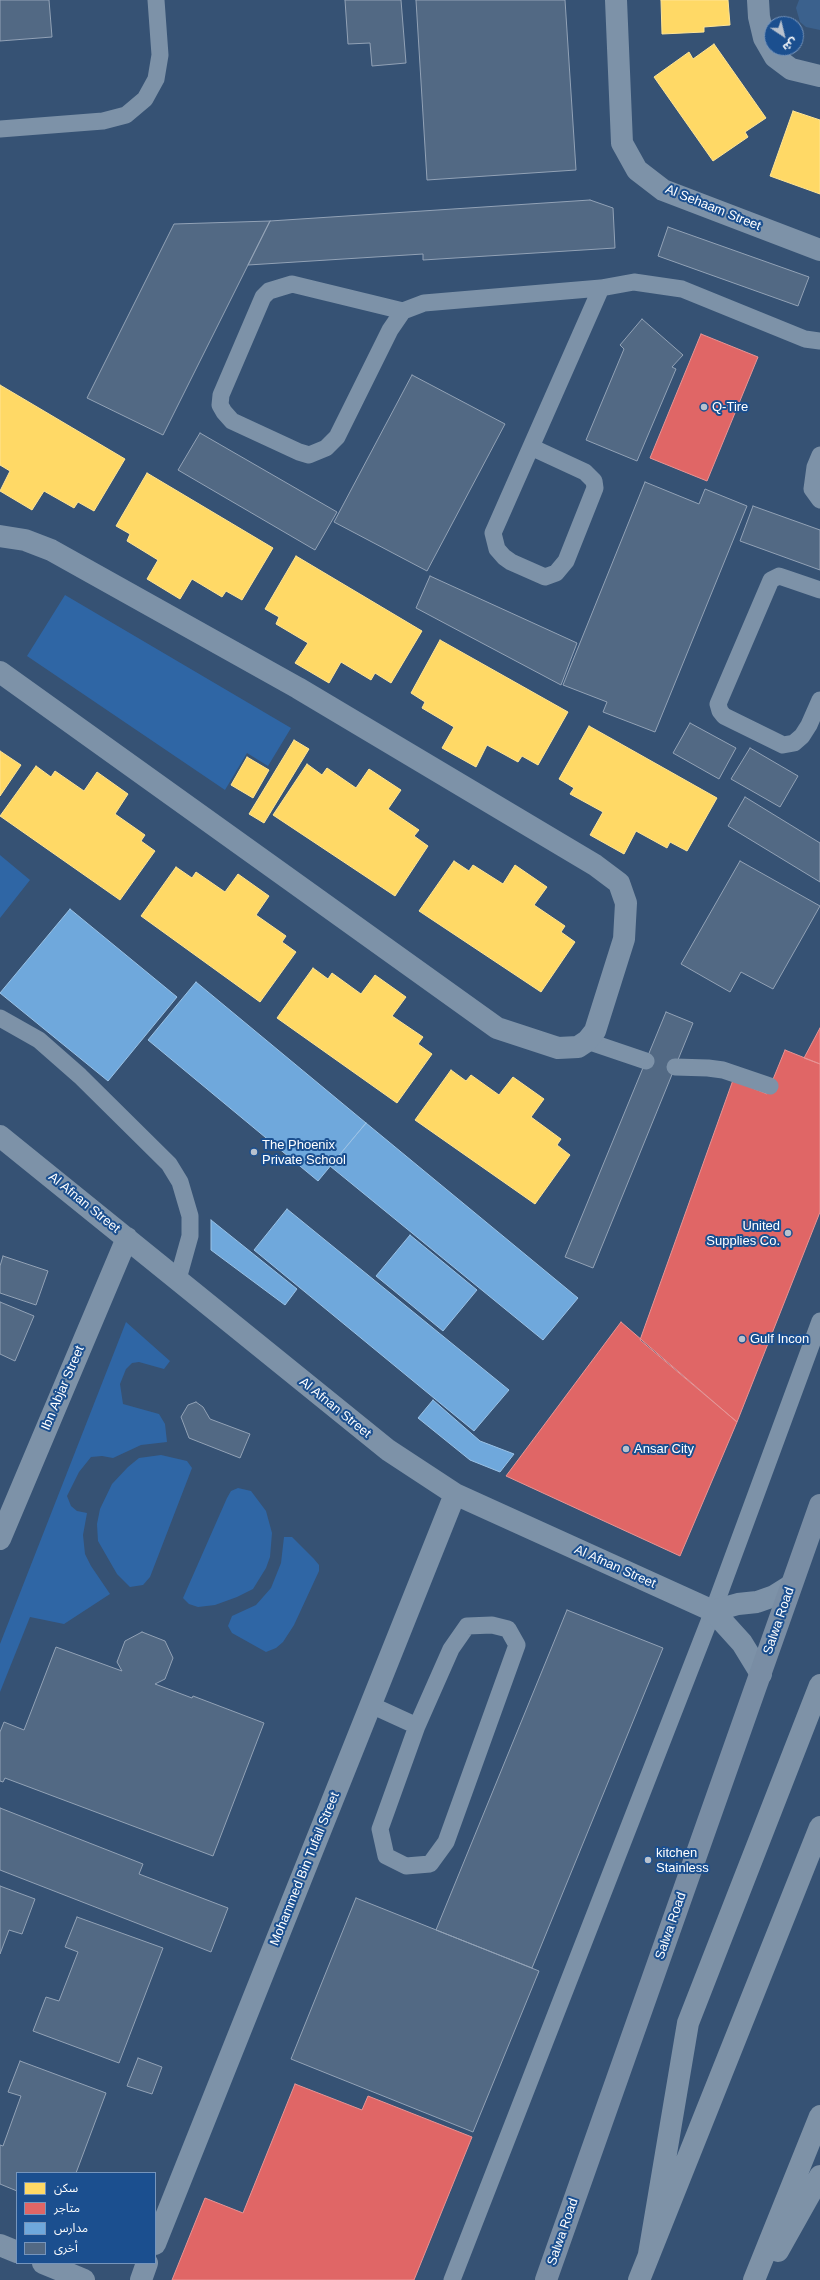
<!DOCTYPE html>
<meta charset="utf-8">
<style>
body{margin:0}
#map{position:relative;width:820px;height:2280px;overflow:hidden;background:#365274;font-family:Helvetica,"Noto Sans Arabic",sans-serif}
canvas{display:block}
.legend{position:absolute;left:16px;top:2172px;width:140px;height:92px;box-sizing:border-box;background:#1b4f8f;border:1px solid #7695bc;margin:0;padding:5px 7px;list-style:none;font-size:12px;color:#fff}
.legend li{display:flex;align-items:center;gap:8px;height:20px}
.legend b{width:20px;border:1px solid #7695bc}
.north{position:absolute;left:764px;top:16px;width:40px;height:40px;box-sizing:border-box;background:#1b4f8f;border:1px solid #7695bc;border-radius:50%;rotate:145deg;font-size:11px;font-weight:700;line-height:16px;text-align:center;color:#fff}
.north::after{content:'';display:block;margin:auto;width:14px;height:18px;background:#b9c2ce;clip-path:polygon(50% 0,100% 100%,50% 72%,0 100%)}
</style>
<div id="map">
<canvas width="820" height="2280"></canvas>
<ul class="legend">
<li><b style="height:11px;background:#ffd966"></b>سكن</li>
<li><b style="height:11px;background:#e06666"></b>متاجر</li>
<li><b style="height:11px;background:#6fa8dc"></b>مدارس</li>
<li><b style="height:11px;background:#526984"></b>أخرى</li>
</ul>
<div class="north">ش</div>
</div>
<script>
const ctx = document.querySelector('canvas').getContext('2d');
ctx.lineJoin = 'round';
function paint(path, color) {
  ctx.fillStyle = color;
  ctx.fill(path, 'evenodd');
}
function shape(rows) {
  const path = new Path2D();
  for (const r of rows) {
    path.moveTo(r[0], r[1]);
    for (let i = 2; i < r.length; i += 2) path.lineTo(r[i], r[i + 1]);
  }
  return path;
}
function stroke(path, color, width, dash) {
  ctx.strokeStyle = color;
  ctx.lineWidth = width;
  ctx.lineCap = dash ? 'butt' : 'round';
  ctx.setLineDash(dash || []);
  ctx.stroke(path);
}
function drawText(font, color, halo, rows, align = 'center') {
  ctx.font = font + ' Helvetica,sans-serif';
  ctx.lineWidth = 4;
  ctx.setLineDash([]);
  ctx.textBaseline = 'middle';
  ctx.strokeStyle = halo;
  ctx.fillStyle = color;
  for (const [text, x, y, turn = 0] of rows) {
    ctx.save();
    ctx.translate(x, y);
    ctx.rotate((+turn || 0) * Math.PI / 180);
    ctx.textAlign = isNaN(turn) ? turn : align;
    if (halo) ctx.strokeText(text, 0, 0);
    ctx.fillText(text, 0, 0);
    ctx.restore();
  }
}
paint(shape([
 [65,595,291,728,268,766,247,753,225,790,27,656],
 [0,855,30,880,0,918],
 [126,1322,170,1361,164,1369,139,1362,132,1363,126,1369,120,1384,123,1404,159,1414,165,1424,167,1442,141,1445,113,1458,102,1456,91,1457,79,1472,67,1496,71,1506,77,1511,87,1513,83,1535,85,1554,91,1566,110,1594,64,1624,30,1617,0,1692,0,1644],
 [161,1455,187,1461,192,1468,150,1577,143,1585,130,1587,117,1574,98,1541,97,1524,100,1509,112,1484,128,1467,139,1458],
 [238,1488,251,1491,266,1511,272,1533,270,1557,266,1568,253,1589,237,1597,215,1605,198,1607,189,1604,183,1598,227,1498,231,1491],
 [284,1537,292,1537,314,1559,319,1565,319,1571,294,1625,283,1642,276,1648,266,1652,232,1633,228,1626,232,1616,256,1605,271,1588,281,1563]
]), '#2f66a5');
paint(shape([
 [799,0,820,0,820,30,806,27,800,22,796,8]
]), '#3b618d');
const homes = shape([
 [661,0,728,0,730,25,704,27,704,32,662,34,661,0],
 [714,44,766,118,745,132,748,137,713,161,654,77,689,52,693,59,714,44],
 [793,111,820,120,820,194,770,176,793,111],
 [0,385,125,459,94,511,78,502,74,508,44,491,32,510,0,491,10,471,0,465,0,385],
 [147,473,273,548,242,600,226,591,222,597,192,579,180,599,147,579,158,560,127,541,130,534,116,526,147,473],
 [296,556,422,631,391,683,375,673,371,680,341,662,329,683,295,663,308,643,276,624,279,617,265,609,296,556],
 [440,640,568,712,538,765,522,756,518,762,487,745,476,767,442,748,454,727,422,708,425,702,411,693,440,640],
 [589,726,717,798,687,851,670,842,667,848,636,831,624,854,590,835,603,812,570,794,574,788,559,779,589,726],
 [294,740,309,749,264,823,249,814,294,740],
 [0,751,21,765,0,796,0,751],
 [247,757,269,770,253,798,231,785,247,757],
 [307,764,322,775,327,768,356,788,369,769,401,790,388,809,419,830,414,836,428,846,395,896,273,815,307,764],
 [36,766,51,777,55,771,84,791,97,772,128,794,115,814,145,835,141,841,155,851,120,900,0,816,36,766],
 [454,861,469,871,473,865,503,884,515,865,547,887,534,905,565,926,561,932,575,942,541,992,419,911,454,861],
 [176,867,192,878,196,872,225,892,238,874,269,896,256,915,286,936,282,942,296,952,260,1002,141,916,176,867],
 [313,968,328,979,332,973,361,994,375,975,406,997,392,1016,423,1037,418,1044,432,1054,397,1103,277,1018,313,968],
 [451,1070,466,1081,471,1075,499,1095,513,1077,544,1099,531,1117,561,1139,557,1145,570,1155,535,1204,415,1120,451,1070]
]);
paint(homes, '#ffd966');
stroke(homes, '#ffe494', 1);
const shops = shape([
 [701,334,758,357,707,481,650,458,701,334],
 [820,1028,820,1064,804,1058,820,1028],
 [785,1050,820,1064,820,1212,737,1422,640,1340,733,1080,767,1094,785,1050],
 [621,1322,737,1422,680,1556,506,1476,621,1322],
 [295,2084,362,2110,368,2096,472,2137,414,2280,172,2280,205,2198,243,2213,295,2084]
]);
paint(shops, '#e06666');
stroke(shops, '#e99494', 1);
const schools = shape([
 [70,909,177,997,108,1081,0,993,70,909],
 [196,982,366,1123,318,1181,148,1040,196,982],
 [366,1123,578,1298,543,1340,330,1166,366,1123],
 [287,1209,509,1390,474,1431,254,1250,287,1209],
 [211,1220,297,1289,285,1305,211,1250,211,1220],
 [410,1235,477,1290,443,1331,376,1276,410,1235],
 [433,1400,480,1441,514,1454,500,1472,470,1460,418,1418,433,1400]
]);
paint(schools, '#6fa8dc');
stroke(schools, '#9ac2e6', 1);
const building = shape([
 [0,0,49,0,52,37,0,41,0,0],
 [345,0,401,0,406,63,372,66,370,43,348,44,345,0],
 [416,0,565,0,576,170,427,180,416,0],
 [590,200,613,208,615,248,423,260,423,254,248,265,270,221,590,200],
 [270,221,163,435,87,398,174,224,270,221],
 [668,227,809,277,798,306,658,256,668,227],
 [642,319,683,355,672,367,676,369,637,461,586,440,624,349,620,345,642,319],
 [412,375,505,424,427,571,334,522,412,375],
 [200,433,337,512,315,550,178,470,200,433],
 [645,482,699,504,705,489,747,506,655,732,603,712,607,702,563,685,645,482],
 [753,506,820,530,820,570,740,541,753,506],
 [430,576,577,643,561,685,416,608,430,576],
 [690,723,736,748,719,779,673,753,690,723],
 [750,748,798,776,780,807,731,779,750,748],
 [745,797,820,843,820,882,728,826,745,797],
 [740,861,820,906,773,989,741,972,730,992,681,964,740,861],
 [666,1012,693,1023,593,1268,565,1257,666,1012],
 [3,1256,48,1271,36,1305,0,1293,0,1266,3,1256],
 [0,1302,34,1316,15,1361,0,1354,0,1302],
 [196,1402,203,1407,210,1419,250,1434,240,1458,189,1438,181,1417,188,1405,196,1402],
 [567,1610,663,1648,532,1968,436,1930,567,1610],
 [142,1632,165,1641,173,1658,165,1679,155,1684,192,1698,193,1696,264,1723,213,1856,5,1778,3,1782,0,1781,0,1732,4,1722,24,1730,56,1647,122,1671,117,1662,125,1641,142,1632],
 [0,1808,143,1864,139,1874,228,1908,211,1952,0,1870,0,1808],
 [0,1886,35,1899,22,1934,9,1930,0,1954,0,1886],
 [356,1898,539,1971,473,2132,291,2059,356,1898],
 [77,1917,163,1948,119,2063,33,2031,46,1997,59,2001,78,1952,65,1947,77,1917],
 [138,2058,162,2067,152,2094,127,2086,138,2058],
 [20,2061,106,2093,76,2173,17,2173,17,2191,0,2184,0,2145,3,2146,21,2096,8,2092,20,2061]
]);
paint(building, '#526984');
stroke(building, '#92a2b6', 1);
stroke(shape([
 [0,129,103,121,126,115,145,99,156,79,160,55,156,0],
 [403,311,292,284,269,291,263,297,221,395,220,405,224,412,232,421,299,452,309,455,326,448,337,437,390,330,403,311,424,303,601,288,634,282,682,289,805,339,820,341],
 [531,447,585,472,594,481,595,488,566,561,556,573,545,577,511,562,504,557,497,549,493,533,601,288],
 [820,455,815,467,812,489,820,500],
 [820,590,785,578,779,576,771,580,718,704,720,711,724,716,783,745,794,743,802,736,809,725,820,700],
 [0,1018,39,1040,80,1076,169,1164,180,1182,190,1216,190,1236,178,1279],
 [587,1041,646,1061],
 [675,1067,708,1068,723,1070,770,1086],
 [371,1705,417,1726,380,1829,386,1856,406,1866,430,1864,446,1842,517,1645,508,1629,492,1625,467,1626,451,1649,417,1726],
 [452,2280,713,1611,820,1321]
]), '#7d92a8', 17);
stroke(shape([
 [616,0,622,143,637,170,663,190,820,250],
 [758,0,759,17,764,38,775,57,791,69,820,76],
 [0,536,25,540,51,550,298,688,595,865,619,883,626,903,624,939,595,1031,587,1041,578,1047,558,1048,497,1028,0,672],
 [0,1136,388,1450,455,1494,713,1611,742,1643,761,1674],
 [0,1539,127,1238],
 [713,1611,738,1604,757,1602,774,1596,790,1586],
 [155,2244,455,1494],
 [0,2245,17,2252],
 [43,2263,84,2280],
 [141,2280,147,2263]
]), '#7d92a8', 22);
stroke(shape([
 [546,2280,820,1505]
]), '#798da4', 22);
stroke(shape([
 [778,2251,820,2176],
 [649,2254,688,2023,820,1685],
 [639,2280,820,1827],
 [754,2280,820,2116]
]), '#7e92a7', 22);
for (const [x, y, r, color] of [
 [704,407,4,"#b9c2ce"],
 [254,1152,4,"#b9c2ce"],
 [788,1233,4,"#b9c2ce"],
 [742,1339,4,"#b9c2ce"],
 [626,1449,4,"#b9c2ce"],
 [648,1860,4,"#b9c2ce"]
]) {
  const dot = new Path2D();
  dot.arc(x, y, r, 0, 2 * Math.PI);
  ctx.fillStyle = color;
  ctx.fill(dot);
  stroke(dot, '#1b4f8f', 1.5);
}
drawText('13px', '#fff', '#1b4f8f', [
 ["Al Sehaam Street",713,208,22],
 ["Al Afnan Street",84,1203,39],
 ["Ibn Abjar Street",63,1388,-67],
 ["Al Afnan Street",335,1408,39],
 ["Al Afnan Street",615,1567,24],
 ["Salwa Road",779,1621,-71],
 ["Mohammed Bin Tufail Street",305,1869,-68],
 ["Salwa Road",671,1926,-71],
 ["Salwa Road",563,2232,-71]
]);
drawText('13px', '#fff', '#1b4f8f', [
 ["Q-Tire",712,407],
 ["The Phoenix",262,1145],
 ["Private School",262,1160],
 ["United",780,1226,"right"],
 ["Supplies Co.",780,1241,"right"],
 ["Gulf Incon",750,1339],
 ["Ansar City",634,1449],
 ["kitchen",656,1853],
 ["Stainless",656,1868]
], 'left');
</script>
